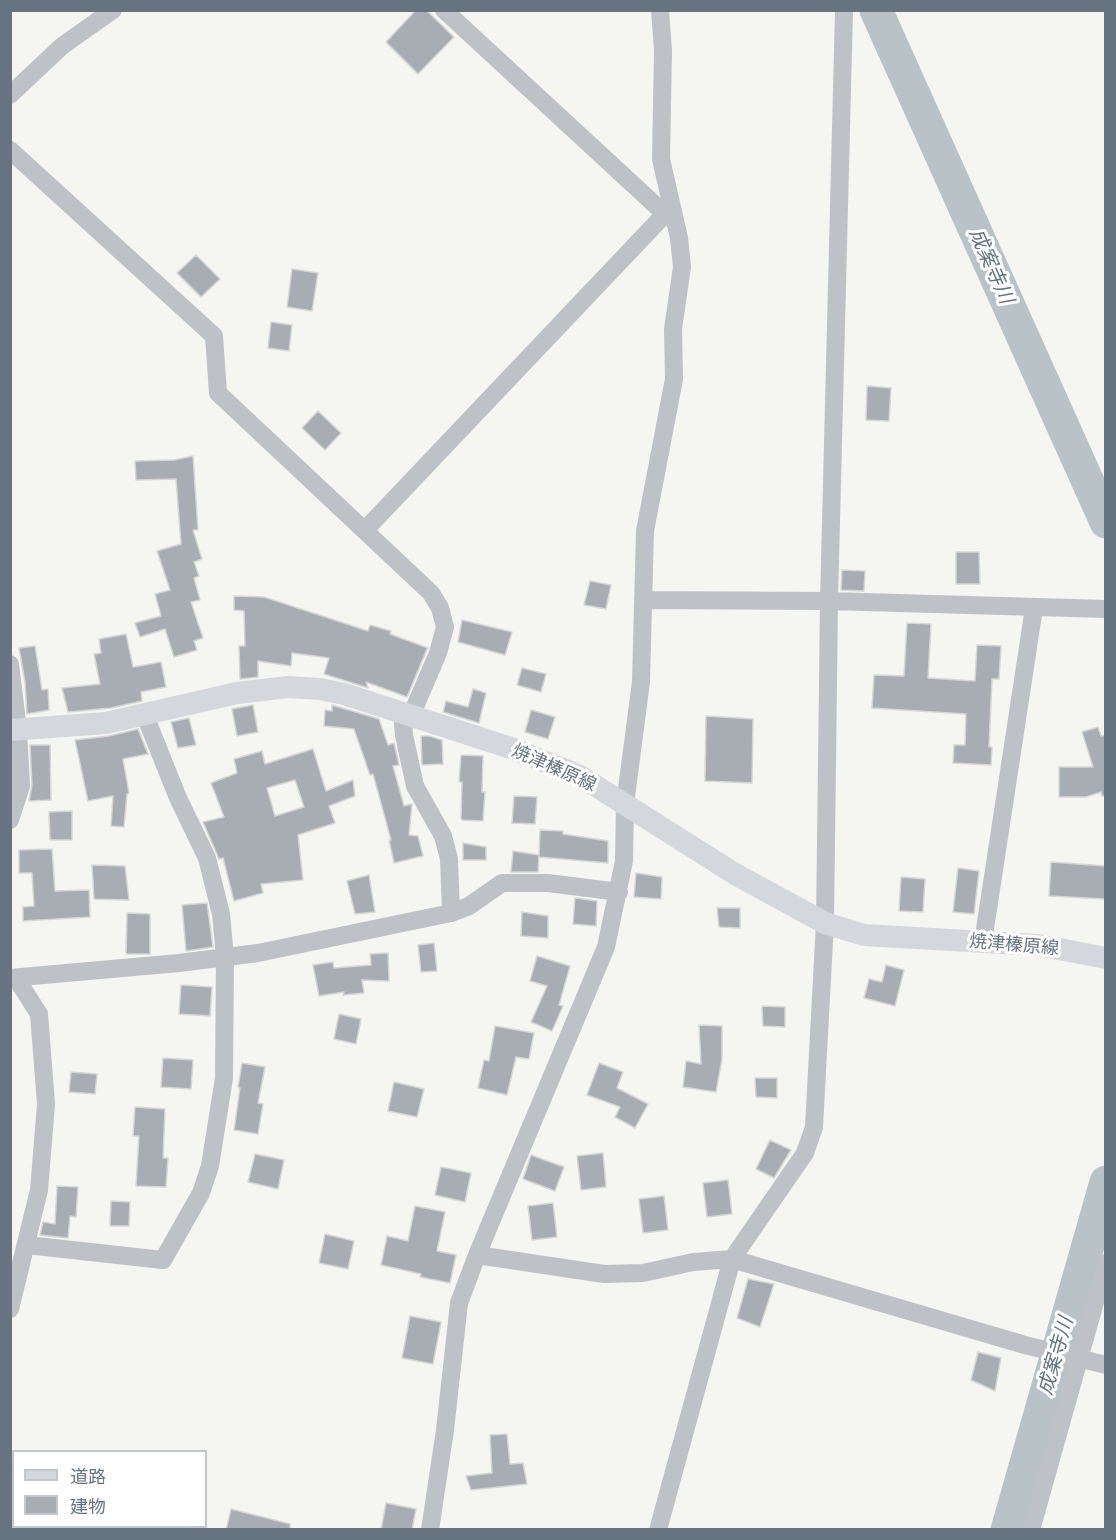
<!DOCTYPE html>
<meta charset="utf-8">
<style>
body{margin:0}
#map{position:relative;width:1116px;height:1540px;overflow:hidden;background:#f5f5f2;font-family:Inter,"Noto Sans JP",sans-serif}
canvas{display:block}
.frame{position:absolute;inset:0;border:12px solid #667380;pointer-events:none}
.legend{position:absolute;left:12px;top:1450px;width:195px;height:78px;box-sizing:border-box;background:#fff;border:2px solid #c2c7cc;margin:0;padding:8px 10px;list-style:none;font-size:18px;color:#667380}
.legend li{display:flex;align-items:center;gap:12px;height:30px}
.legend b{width:30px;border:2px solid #c2c7cc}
</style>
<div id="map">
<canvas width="1116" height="1540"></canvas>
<div class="frame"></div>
<ul class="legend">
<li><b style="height:8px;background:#d4d8dc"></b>道路</li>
<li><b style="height:16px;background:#a7adb3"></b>建物</li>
</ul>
</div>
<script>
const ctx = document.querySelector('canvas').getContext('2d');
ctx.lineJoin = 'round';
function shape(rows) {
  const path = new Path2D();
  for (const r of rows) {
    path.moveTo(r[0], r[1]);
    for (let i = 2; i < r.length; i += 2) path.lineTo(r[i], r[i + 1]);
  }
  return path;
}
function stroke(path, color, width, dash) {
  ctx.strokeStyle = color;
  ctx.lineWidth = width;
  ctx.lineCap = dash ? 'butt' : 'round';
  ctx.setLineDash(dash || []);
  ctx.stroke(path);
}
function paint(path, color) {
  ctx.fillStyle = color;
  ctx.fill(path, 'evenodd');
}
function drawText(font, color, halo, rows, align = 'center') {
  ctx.font = font + ' Inter,"Noto Sans JP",sans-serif';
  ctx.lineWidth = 6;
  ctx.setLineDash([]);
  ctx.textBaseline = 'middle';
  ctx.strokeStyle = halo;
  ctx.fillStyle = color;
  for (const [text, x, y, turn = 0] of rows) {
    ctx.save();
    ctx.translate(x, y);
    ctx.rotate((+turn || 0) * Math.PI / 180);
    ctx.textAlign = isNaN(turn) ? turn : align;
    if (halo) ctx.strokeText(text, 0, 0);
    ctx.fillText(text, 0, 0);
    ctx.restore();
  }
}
stroke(shape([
 [876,10,1106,522],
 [1007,1530,1106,1182]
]), '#b8c2c7', 33);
const building = shape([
 [416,10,426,10,454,37,418,74,386,42,416,10],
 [196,255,220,279,201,297,177,273,196,255],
 [292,269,318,273,312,311,287,307,292,269],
 [271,322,292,325,289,351,268,348,271,322],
 [867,386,891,388,889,421,866,420,867,386],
 [318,411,341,433,325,450,302,428,318,411],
 [193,456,198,530,193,530,202,559,194,562,199,576,194,578,200,600,191,602,203,638,194,641,197,650,174,657,165,629,140,637,135,623,161,616,155,594,170,590,157,551,181,544,176,479,136,480,135,461,174,460,193,456],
 [956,552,979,552,980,584,956,584,956,552],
 [842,570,865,571,864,591,841,590,842,570],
 [590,581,611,585,606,609,584,605,590,581],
 [234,596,264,597,368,631,370,625,391,631,390,634,428,648,427,649,407,697,366,682,368,688,324,674,329,658,292,653,291,666,258,661,258,677,240,679,239,646,245,646,244,611,234,610,234,596],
 [462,620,512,632,505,655,458,642,462,620],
 [907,623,931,624,928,678,975,681,977,645,1001,646,999,679,992,679,989,747,992,747,991,765,953,763,954,745,965,745,966,714,872,708,874,675,904,676,907,623],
 [126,634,133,667,161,662,166,687,141,692,142,701,111,708,68,712,62,688,100,684,94,654,101,653,99,639,126,634],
 [35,646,42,690,48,689,49,710,27,714,25,682,19,648,35,646],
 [522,668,546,674,541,692,517,685,522,668],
 [473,689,486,693,479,723,443,712,446,701,468,707,473,689],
 [253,705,258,732,237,736,232,709,253,705],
 [332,705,379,719,388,745,394,743,399,765,393,766,404,806,412,804,409,835,418,836,423,856,394,863,389,840,391,840,373,774,370,775,354,729,324,726,325,710,332,711,332,705],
 [531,710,555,717,548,739,525,732,531,710],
 [706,716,753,719,752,783,705,781,706,716],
 [189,718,196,745,178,748,171,722,189,718],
 [1098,727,1101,736,1106,735,1106,796,1102,796,1101,792,1086,797,1059,797,1059,767,1093,767,1082,732,1098,727],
 [138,729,148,754,123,759,129,793,127,794,124,827,111,826,113,796,88,801,75,740,109,736,138,729],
 [421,736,429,736,442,740,443,764,422,765,421,736],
 [30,745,50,745,51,800,29,801,32,785,30,745],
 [313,749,326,791,353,780,355,796,329,806,335,823,298,835,303,880,261,884,263,893,234,901,223,858,219,859,203,822,224,817,211,783,237,773,234,759,262,751,265,764,313,749],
 [295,780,304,807,275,816,267,788,295,780],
 [461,755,483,756,482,792,485,792,483,821,462,820,461,818,462,782,459,782,461,755],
 [514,796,537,797,535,824,512,823,514,796],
 [72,811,72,840,50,840,49,812,72,811],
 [540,830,563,831,563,834,608,841,608,863,539,857,540,830],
 [463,843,486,847,486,860,463,860,463,843],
 [52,849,55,891,89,890,90,917,23,921,23,907,34,906,32,873,19,873,19,850,52,849],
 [513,851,539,855,538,872,511,872,513,851],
 [1051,862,1106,866,1106,899,1049,896,1051,862],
 [92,865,125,866,129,900,94,899,92,865],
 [958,868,979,871,974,914,953,912,958,868],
 [636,873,662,877,661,899,634,897,636,873],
 [369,875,375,912,355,914,347,881,369,875],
 [901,877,925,879,923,912,899,911,901,877],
 [575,898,597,901,596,926,573,924,575,898],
 [207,903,213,947,186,951,182,905,207,903],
 [717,908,740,908,740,928,719,927,717,908],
 [522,912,548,916,548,938,521,936,522,912],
 [127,913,150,914,150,954,126,954,127,913],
 [434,943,437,971,421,972,418,945,434,943],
 [388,953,389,981,362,980,364,993,343,995,344,992,319,996,313,965,333,962,334,968,371,965,370,954,388,953],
 [537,956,570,966,559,1005,563,1006,552,1031,531,1022,547,986,530,981,537,956],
 [886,965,904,970,895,1006,864,998,869,979,882,982,886,965],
 [181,985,212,987,210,1016,179,1014,181,985],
 [762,1006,785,1007,785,1027,763,1026,762,1006],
 [339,1014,361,1019,356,1044,334,1039,339,1014],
 [699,1025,722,1026,722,1059,716,1092,683,1087,686,1061,701,1064,699,1025],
 [495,1026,534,1033,529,1059,516,1057,507,1095,478,1088,484,1060,489,1061,495,1026],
 [163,1058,193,1060,191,1089,161,1087,163,1058],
 [242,1063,265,1067,258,1103,263,1104,258,1134,234,1130,240,1088,238,1087,242,1063],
 [599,1063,623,1072,617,1088,648,1104,635,1128,615,1117,620,1107,587,1095,599,1063],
 [71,1072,97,1074,95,1094,69,1092,71,1072],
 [755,1078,777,1078,777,1098,756,1097,755,1078],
 [394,1082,424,1089,417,1117,388,1111,394,1082],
 [135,1107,165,1109,163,1158,168,1158,166,1187,136,1186,139,1136,133,1136,135,1107],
 [770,1140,791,1150,774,1178,756,1169,770,1140],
 [603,1153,606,1187,581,1190,577,1156,603,1153],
 [255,1154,284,1160,278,1189,248,1182,255,1154],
 [531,1155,564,1167,555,1191,523,1179,531,1155],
 [441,1167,471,1173,465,1202,435,1195,441,1167],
 [728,1180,732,1214,707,1217,703,1183,728,1180],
 [57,1186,78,1187,76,1217,70,1216,68,1238,40,1235,43,1222,55,1224,57,1186],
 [664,1196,668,1230,643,1233,639,1199,664,1196],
 [111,1201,130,1202,129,1226,110,1226,111,1201],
 [553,1203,557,1237,532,1240,528,1206,553,1203],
 [415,1206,445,1212,437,1251,456,1255,450,1283,420,1277,421,1274,381,1265,387,1236,408,1241,415,1206],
 [325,1234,354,1241,348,1269,319,1263,325,1234],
 [748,1279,774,1284,760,1327,737,1318,748,1279],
 [410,1316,441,1322,433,1364,402,1358,410,1316],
 [978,1352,1001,1358,995,1391,971,1380,978,1352],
 [507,1434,510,1464,523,1463,527,1484,471,1490,466,1476,492,1473,490,1435,507,1434],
 [386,1503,416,1509,412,1530,381,1530,386,1503],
 [231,1509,290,1524,290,1530,226,1530,231,1509]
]);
paint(building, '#a7adb3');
stroke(building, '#d6d6d4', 1.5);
stroke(shape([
 [444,10,665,214,671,208],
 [10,95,62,46,113,10],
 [10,150,214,336,218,393,431,593,440,608,445,627,438,653,411,716],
 [365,530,665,214],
 [644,600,829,601,1106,609],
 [10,664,18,730,21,786,10,820],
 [402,713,404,735,415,786,443,836,449,859,451,913],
 [983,942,1034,608],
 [10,978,179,963,258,953,451,913,469,906,502,883,548,883,619,892],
 [27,1245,163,1260,201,1193,210,1166,224,1078,225,957,221,914,207,858,178,798,144,713],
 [477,1255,604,1274,643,1273,693,1262,732,1259,1025,1345,1106,1365],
 [10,1309,39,1190,46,1104,39,1014,16,978],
 [10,1499,14,1500],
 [100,1526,110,1530],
 [430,1530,445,1430,459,1303,477,1255,606,947,624,861,625,804,641,682,645,531,674,379,673,329,682,267,679,238,661,159,663,51,660,10],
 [658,1530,732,1259,805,1153,814,1127,825,923,829,601,844,10],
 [1031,1530,1106,1263]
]), '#bec1c5', 18);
stroke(shape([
 [10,730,106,723,237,693,288,687,320,689,344,694,511,748,580,776,735,874,825,923,864,935,1038,945,1106,958]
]), '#d4d8dc', 22);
drawText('18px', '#667380', '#fff', [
 ["焼津榛原線",554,768,24],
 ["焼津榛原線",1014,945,5]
]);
drawText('italic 20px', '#62747d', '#fff', [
 ["成案寺川",991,266,66],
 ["成案寺川",1056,1356,-74]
]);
</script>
